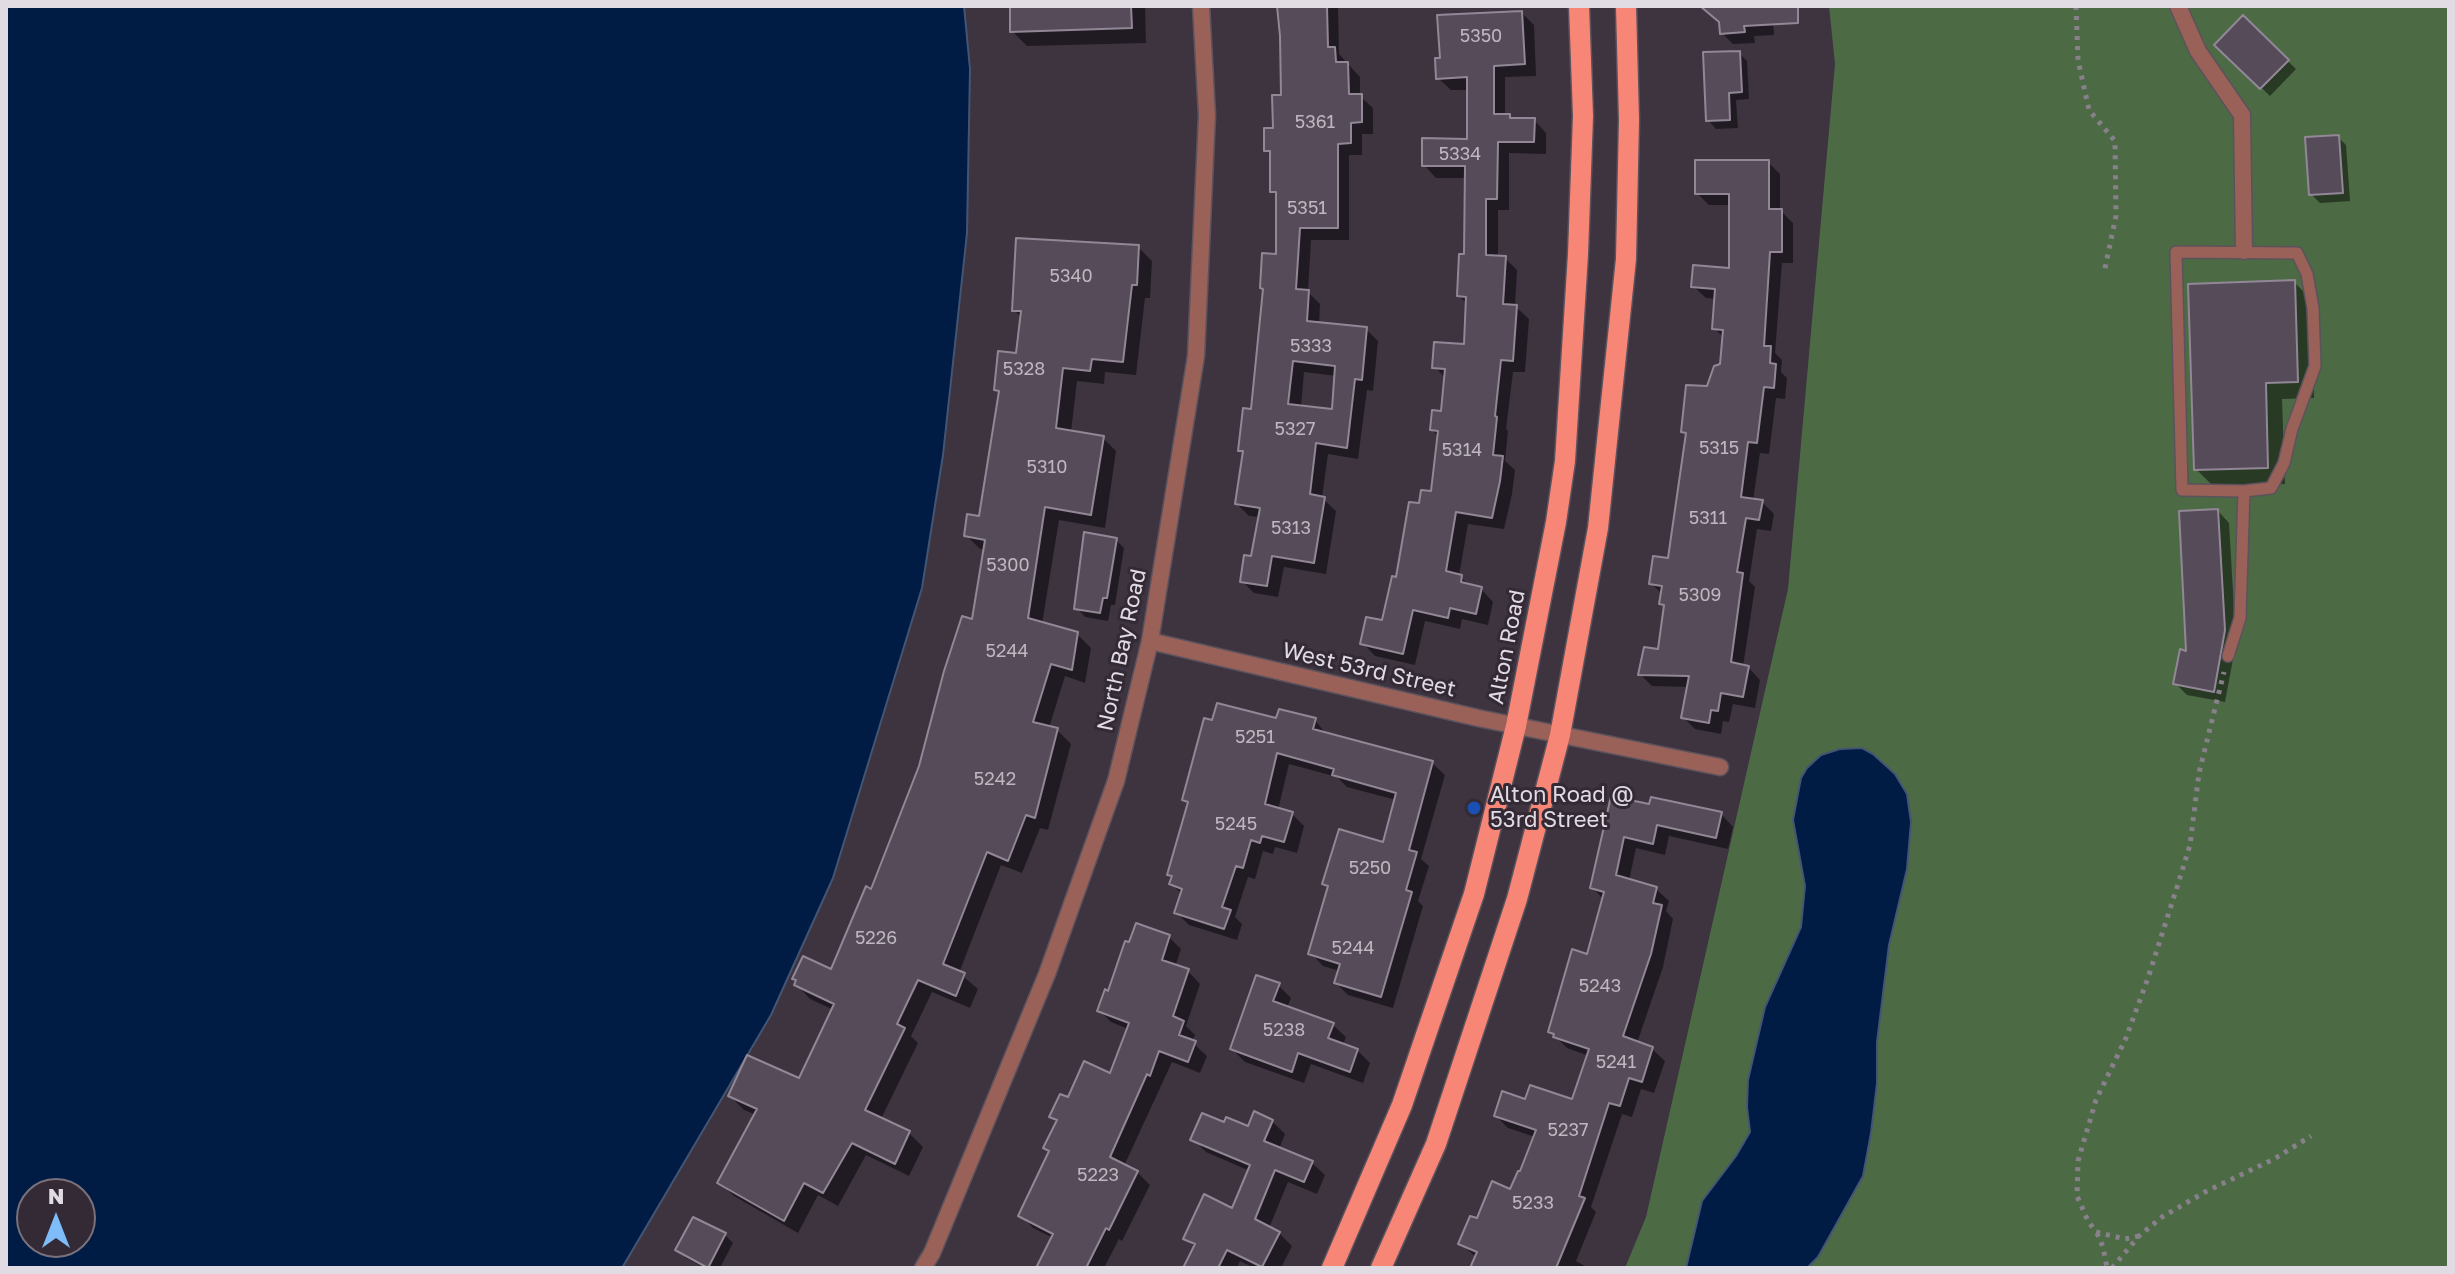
<!DOCTYPE html>
<style>
body{margin:0}
#map{position:relative;width:2455px;height:1274px;overflow:hidden;background:#3d3440;font-family:"Golos Text",sans-serif}
canvas{display:block}
.frame{position:absolute;inset:0;border:8px solid #e1dbe3;pointer-events:none}
.north{position:absolute;left:16px;top:1178px;width:80px;height:80px;box-sizing:border-box;background:#332a36;border:2px solid #79717b;border-radius:50%;rotate:0deg;font-size:22px;font-weight:700;line-height:32px;text-align:center;color:#e1dbe3}
.north::after{content:'';display:block;margin:auto;width:28px;height:36px;background:#7fbdfa;clip-path:polygon(50% 0,100% 100%,50% 72%,0 100%)}
</style>
<div id="map">
<canvas width="2455" height="1274"></canvas>
<div class="frame"></div>
<div class="north">N</div>
</div>
<script>
const ctx = document.querySelector('canvas').getContext('2d');
ctx.lineJoin = 'round';
function paint(path, color) {
  ctx.fillStyle = color;
  ctx.fill(path, 'evenodd');
}
function shape(rows) {
  const path = new Path2D();
  for (const r of rows) {
    path.moveTo(r[0], r[1]);
    for (let i = 2; i < r.length; i += 2) path.lineTo(r[i], r[i + 1]);
  }
  return path;
}
function stroke(path, color, width, dash) {
  ctx.strokeStyle = color;
  ctx.lineWidth = width;
  ctx.lineCap = dash ? 'butt' : 'round';
  ctx.setLineDash(dash || []);
  ctx.stroke(path);
}
function drawText(font, color, halo, rows, align = 'center') {
  ctx.font = font + ' "Golos Text",sans-serif';
  ctx.lineWidth = 6;
  ctx.setLineDash([]);
  ctx.textBaseline = 'middle';
  ctx.strokeStyle = halo;
  ctx.fillStyle = color;
  for (const [text, x, y, turn = 0] of rows) {
    ctx.save();
    ctx.translate(x, y);
    ctx.rotate((+turn || 0) * Math.PI / 180);
    ctx.textAlign = isNaN(turn) ? turn : align;
    if (halo) ctx.strokeText(text, 0, 0);
    ctx.fillText(text, 0, 0);
    ctx.restore();
  }
}
paint(shape([
 [1829,6,2449,6,2449,1268,1625,1268,1646,1217,1788,589,1835,64]
]), '#4c6b45');
const water = shape([
 [6,6,964,6,970,69,967,233,943,455,922,588,833,878,771,1015,622,1268,6,1268,6,6],
 [32,1194,80,1194,80,1242,32,1242,32,1194],
 [1862,748,1873,754,1895,774,1907,794,1911,822,1907,869,1889,945,1877,1042,1877,1083,1871,1133,1863,1176,1818,1257,1807,1268,1686,1268,1702,1201,1736,1156,1750,1132,1747,1107,1748,1080,1765,1007,1801,927,1805,886,1793,820,1801,778,1807,768,1821,755,1840,749,1862,748]
]);
paint(water, '#001c45');
stroke(water, '#445574', 2);
paint(shape([
 [1012,6,1145,6,1146,43,1027,46,1012,31],
 [1279,6,1338,6,1339,54,1360,77,1360,96,1373,108,1373,134,1362,134,1362,155,1349,155,1349,240,1311,240,1308,292,1320,304,1319,325,1366,329,1378,341,1373,391,1367,390,1358,459,1328,454,1322,498,1336,511,1326,574,1284,567,1278,597,1254,593,1242,581,1253,558,1260,517,1249,516,1237,504,1245,455,1240,450,1253,412,1278,256,1278,197,1272,191,1272,156,1266,150,1275,130,1283,97],
 [1304,372,1337,376,1334,412,1301,408],
 [1707,6,1772,6,1774,35,1754,36,1755,43,1733,44,1722,33,1721,23],
 [1522,13,1534,25,1536,76,1505,77,1505,116,1513,120,1534,120,1546,133,1546,154,1509,153,1509,210,1498,210,1498,257,1505,258,1517,270,1515,306,1529,319,1525,372,1513,372,1506,429,1508,431,1505,461,1515,470,1512,494,1504,529,1468,524,1459,576,1472,587,1481,589,1493,602,1488,625,1462,619,1460,629,1425,621,1415,665,1375,656,1363,643,1384,622,1421,506,1432,494,1439,437,1432,430,1443,413,1446,379,1435,367,1465,346,1467,304,1459,296,1466,256,1467,178,1436,178,1424,165,1469,141,1469,90,1451,90,1438,78],
 [2243,18,2296,69,2270,96,2217,45],
 [1739,53,1747,61,1749,99,1736,100,1738,128,1716,129,1708,120],
 [2338,137,2346,145,2350,201,2320,203,2311,194],
 [1768,162,1780,174,1780,210,1793,223,1793,263,1782,263,1775,353,1782,360,1781,372,1787,378,1785,399,1776,398,1769,454,1760,453,1753,501,1762,502,1774,514,1771,531,1757,529,1749,581,1755,587,1743,667,1748,667,1760,680,1755,708,1733,704,1729,722,1723,721,1721,734,1695,729,1683,717,1689,687,1652,686,1640,674,1659,652,1665,608,1661,603,1662,594,1651,583,1670,560,1687,436,1683,431,1722,365,1724,338,1714,328,1716,299,1706,298,1693,286,1731,270,1731,205,1709,205,1697,193],
 [1138,247,1152,261,1150,298,1145,298,1136,375,1105,372,1104,384,1077,381,1071,432,1103,438,1116,451,1105,528,1059,520,1042,624,1077,634,1091,648,1085,683,1065,676,1049,728,1057,730,1071,744,1048,830,1040,828,1022,873,1001,865,959,973,978,989,970,1008,932,992,911,1036,918,1043,881,1119,909,1133,923,1147,909,1176,866,1155,838,1206,818,1195,798,1233,734,1196,720,1183,756,1115,744,1110,730,1096,800,1080,834,1010,810,999,797,985,798,982,794,978,832,971,872,891,974,621,985,550,980,549,966,535,980,518,1001,394,996,389,1018,355,1022,318,1014,310],
 [2294,282,2312,300,2314,398,2282,399,2285,484,2213,486,2196,469],
 [2218,511,2229,523,2236,643,2225,702,2187,695,2175,683,2188,653],
 [1116,540,1124,548,1115,605,1111,605,1108,621,1085,617,1077,608],
 [1315,720,1326,734,1432,763,1445,775,1421,859,1429,866,1418,901,1423,906,1393,1008,1348,995,1336,983,1339,971,1323,966,1311,953,1330,889,1324,884,1384,844,1396,800,1347,787,1337,777,1289,764,1278,810,1292,814,1304,826,1297,853,1275,847,1273,854,1263,851,1255,879,1248,877,1235,917,1242,924,1237,940,1189,925,1176,912,1182,894,1171,884,1173,878,1170,874,1189,804,1184,800,1278,721],
 [1613,798,1650,807,1721,814,1733,827,1728,849,1669,836,1665,855,1636,848,1629,881,1656,889,1669,901,1666,911,1673,919,1663,967,1637,1043,1652,1049,1665,1061,1654,1093,1641,1089,1632,1117,1622,1114,1591,1207,1596,1212,1576,1261,1588,1268,1472,1268,1477,1258,1461,1244,1478,1221,1512,1191,1535,1137,1508,1128,1496,1116,1527,1101,1573,1101,1589,1056,1567,1048,1550,1031,1588,957,1604,900,1592,887],
 [1169,937,1181,949,1175,967,1188,971,1200,984,1186,1026,1195,1035,1192,1042,1207,1056,1200,1073,1172,1062,1124,1166,1137,1172,1150,1185,1122,1241,1119,1239,1104,1268,1038,1268,1053,1238,1033,1228,1021,1215,1050,1152,1058,1123,1052,1117,1069,1100,1111,1076,1128,1029,1111,1022,1099,1010,1109,993],
 [1278,985,1291,998,1287,1008,1333,1025,1346,1037,1343,1045,1357,1050,1370,1063,1363,1083,1311,1064,1304,1083,1245,1062,1232,1049],
 [1272,1121,1285,1134,1279,1149,1312,1163,1325,1175,1317,1194,1288,1182,1269,1228,1279,1233,1292,1246,1281,1268,1254,1268,1240,1261,1237,1268,1188,1268,1196,1248,1186,1238,1233,1211,1250,1171,1206,1152,1193,1139,1225,1125,1249,1129],
 [725,1235,733,1243,720,1268,704,1268,686,1258,677,1250]
]), '#0007');
const building = shape([
 [1010,6,1131,6,1132,28,1010,32,1010,6],
 [1277,6,1327,6,1328,47,1335,47,1336,62,1348,62,1349,94,1362,94,1362,122,1351,123,1351,143,1338,144,1338,228,1300,228,1296,289,1309,290,1307,321,1367,327,1362,380,1355,379,1347,448,1316,443,1310,494,1325,497,1314,563,1272,556,1267,586,1240,582,1244,555,1251,556,1260,508,1235,504,1243,451,1238,451,1243,408,1251,409,1263,289,1260,288,1262,253,1276,254,1276,192,1270,192,1270,151,1264,151,1264,128,1273,128,1272,95,1281,95,1280,36,1277,6],
 [1293,361,1335,366,1332,409,1288,404,1293,361],
 [1700,6,1798,6,1798,23,1744,26,1745,32,1720,34,1719,22,1700,6],
 [1522,11,1525,64,1494,66,1494,114,1510,114,1510,118,1535,118,1534,142,1498,142,1497,199,1486,199,1486,255,1506,256,1503,304,1517,305,1513,361,1501,360,1495,416,1497,417,1493,455,1503,456,1500,481,1492,518,1456,512,1446,571,1462,575,1461,582,1482,587,1476,614,1450,608,1448,618,1413,610,1403,654,1360,644,1366,617,1382,620,1392,576,1396,577,1409,502,1419,503,1421,490,1431,491,1438,431,1430,430,1432,410,1441,411,1445,369,1432,368,1434,342,1464,344,1466,297,1457,296,1459,254,1464,254,1465,166,1422,166,1422,138,1467,139,1467,77,1436,79,1435,58,1440,58,1437,15,1522,11],
 [2243,15,2289,60,2260,89,2214,45,2243,15],
 [1740,51,1742,92,1729,93,1730,120,1706,121,1703,52,1740,51],
 [2339,135,2343,193,2309,195,2305,137,2339,135],
 [1695,160,1769,160,1769,209,1782,209,1782,252,1770,252,1764,346,1771,346,1770,363,1776,364,1774,388,1764,387,1757,443,1748,442,1741,497,1763,500,1759,520,1746,518,1737,572,1743,573,1731,662,1749,666,1743,697,1721,693,1718,711,1711,710,1709,723,1681,718,1689,676,1638,675,1644,647,1658,649,1664,605,1659,604,1662,586,1649,584,1653,556,1668,558,1686,433,1681,432,1686,385,1707,386,1714,366,1720,364,1723,330,1712,329,1715,289,1691,287,1693,265,1729,268,1729,194,1695,194,1695,160],
 [1016,238,1139,245,1137,285,1132,285,1123,362,1092,359,1090,371,1063,368,1056,428,1104,436,1091,515,1045,507,1028,618,1078,632,1072,670,1051,664,1033,722,1058,728,1035,818,1026,815,1008,861,987,852,943,964,965,973,956,996,918,980,897,1024,905,1028,865,1110,910,1131,895,1164,852,1143,823,1193,804,1183,784,1221,717,1183,757,1109,728,1096,747,1055,799,1078,834,1004,794,985,796,980,792,979,803,956,831,969,866,886,871,889,919,766,944,671,962,616,972,619,985,540,964,536,967,514,979,516,999,391,994,390,998,351,1016,353,1021,311,1012,311,1016,238],
 [2295,280,2298,382,2266,383,2268,468,2194,470,2188,284,2295,280],
 [2218,509,2225,630,2214,692,2173,684,2180,649,2186,651,2179,511,2218,509],
 [1084,532,1117,538,1107,598,1103,598,1100,613,1074,609,1084,532],
 [1217,703,1276,718,1279,709,1316,718,1313,729,1433,761,1409,850,1417,852,1406,890,1412,892,1381,997,1334,983,1340,964,1308,954,1328,886,1322,884,1339,829,1383,842,1396,793,1332,775,1334,769,1277,753,1265,804,1293,812,1284,842,1262,836,1260,843,1251,840,1243,868,1236,866,1222,907,1231,910,1224,929,1174,913,1182,889,1169,884,1172,876,1167,875,1188,802,1182,800,1204,718,1212,720,1217,703],
 [1611,796,1649,804,1651,797,1722,812,1716,838,1657,825,1653,844,1624,837,1616,875,1657,887,1653,903,1662,905,1651,954,1623,1036,1653,1047,1642,1082,1629,1078,1620,1106,1609,1103,1579,1196,1585,1198,1556,1268,1470,1268,1477,1252,1458,1244,1470,1216,1477,1218,1492,1181,1510,1189,1518,1171,1520,1171,1536,1130,1494,1116,1502,1091,1525,1099,1530,1085,1572,1099,1589,1049,1553,1037,1554,1034,1548,1032,1572,949,1587,954,1604,892,1590,888,1611,796],
 [1136,923,1170,935,1162,960,1189,969,1173,1016,1184,1021,1179,1035,1196,1041,1188,1062,1159,1051,1150,1076,1147,1074,1110,1157,1138,1171,1109,1230,1106,1228,1086,1268,1036,1268,1053,1234,1018,1216,1049,1151,1043,1148,1057,1120,1049,1117,1060,1094,1068,1097,1084,1061,1110,1073,1129,1023,1097,1011,1105,989,1108,991,1125,941,1129,942,1136,923],
 [1256,975,1280,983,1273,1001,1334,1023,1328,1038,1358,1049,1350,1072,1298,1053,1292,1072,1230,1049,1256,975],
 [1254,1111,1273,1120,1264,1141,1313,1161,1304,1182,1275,1170,1255,1219,1280,1232,1262,1267,1227,1250,1218,1268,1183,1268,1195,1244,1183,1239,1204,1194,1232,1208,1250,1165,1190,1140,1202,1113,1224,1122,1226,1117,1248,1126,1254,1111],
 [693,1217,726,1233,708,1268,675,1250,693,1217]
]);
paint(building, '#554b59');
stroke(building, '#928796', 2);
const lane = shape([
 [2228,656,2240,618,2244,491,2182,490,2176,252,2297,253,2307,274,2313,308,2315,366,2292,429,2284,463,2271,488,2244,491]
]);
const street = shape([
 [2178,6,2198,51,2242,115,2244,251],
 [1150,641,1478,718,1720,767],
 [923,1268,932,1253,1047,974,1116,781,1150,641,1196,356,1207,115,1201,6]
]);
const primary = shape([
 [1332,1268,1402,1105,1474,894,1516,726,1556,522,1565,461,1578,254,1583,116,1579,6],
 [1381,1268,1436,1144,1517,899,1560,735,1598,528,1626,259,1629,120,1626,6]
]);
stroke(lane, '#5b525d', 14);
stroke(street, '#5b525d', 19);
stroke(primary, '#5b525d', 23);
stroke(shape([
 [2076,6,2078,60,2089,110,2115,141,2116,216,2104,273],
 [2097,1233,2103,1247,2107,1268],
 [2139,1236,2125,1239,2096,1232,2088,1221,2077,1196,2078,1161,2096,1100,2126,1038,2148,978,2178,884,2190,845,2199,773,2224,672],
 [2112,1268,2139,1236,2162,1217,2205,1192,2274,1159,2311,1136]
]), '#88808a', 5, [4, 6]);
stroke(lane, '#996158', 11);
stroke(street, '#996158', 16);
stroke(primary, '#f88676', 20);
for (const [x, y, r, color] of [
 [1474,808,8,"#1a4fb4"]
]) {
  const dot = new Path2D();
  dot.arc(x, y, r, 0, 2 * Math.PI);
  ctx.fillStyle = color;
  ctx.fill(dot);
  stroke(dot, '#332a36', 3);
}
drawText('18px', '#beb7c0', null, [
 ["5350",1481,36],
 ["5361",1315,122],
 ["5334",1460,154],
 ["5351",1307,208],
 ["5340",1071,276],
 ["5333",1311,346],
 ["5328",1024,369],
 ["5327",1295,429],
 ["5315",1719,448],
 ["5314",1462,450],
 ["5310",1047,467],
 ["5311",1708,518],
 ["5313",1291,528],
 ["5300",1008,565],
 ["5309",1700,595],
 ["5244",1007,651],
 ["5251",1255,737],
 ["5242",995,779],
 ["5245",1236,824],
 ["5250",1370,868],
 ["5226",876,938],
 ["5244",1353,948],
 ["5243",1600,986],
 ["5238",1284,1030],
 ["5241",1616,1062],
 ["5237",1568,1130],
 ["5223",1098,1175],
 ["5233",1533,1203]
]);
drawText('22px', '#e1dbe3', '#332a36', [
 ["Alton Road",1507,647,-79],
 ["North Bay Road",1122,650,-78],
 ["West 53rd Street",1369,670,13]
]);
drawText('22px', '#e1dbe3', '#332a36', [
 ["Alton Road @",1490,795],
 ["53rd Street",1490,820]
], 'left');
</script>
